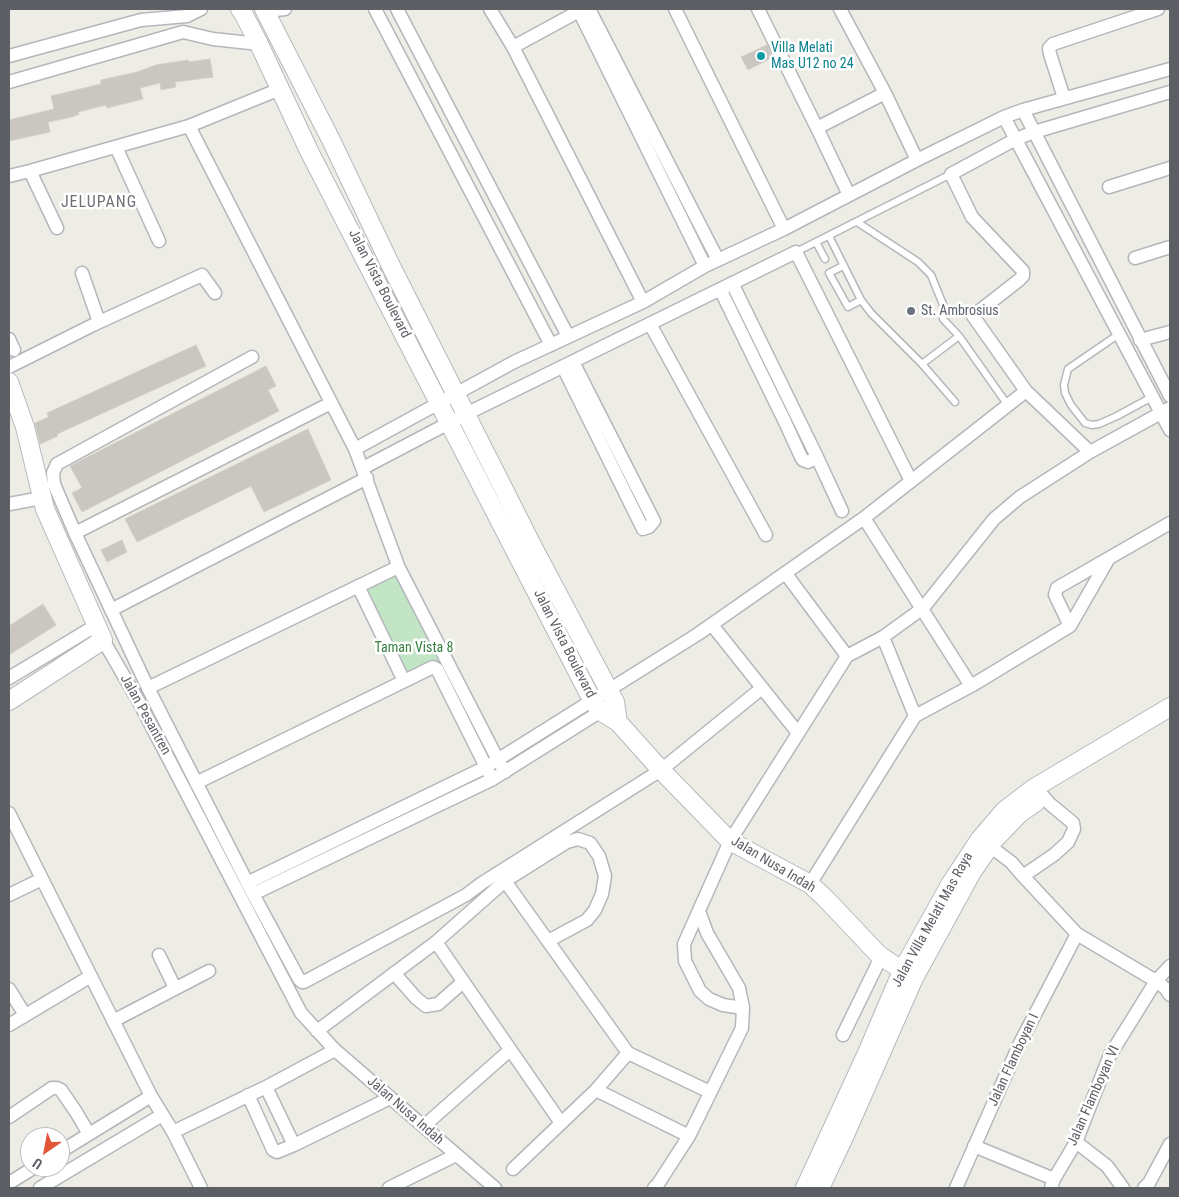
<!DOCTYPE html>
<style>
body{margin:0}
#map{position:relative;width:1179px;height:1197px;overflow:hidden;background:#eeede5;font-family:"Roboto Condensed",sans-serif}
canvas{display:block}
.frame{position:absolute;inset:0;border:10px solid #5c5f64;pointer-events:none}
.north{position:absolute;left:20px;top:1127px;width:50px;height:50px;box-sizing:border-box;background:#fff;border:1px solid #bebfc1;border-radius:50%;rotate:213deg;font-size:14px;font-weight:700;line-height:20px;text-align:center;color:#5c5f64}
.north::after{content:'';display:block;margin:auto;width:18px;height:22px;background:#e15638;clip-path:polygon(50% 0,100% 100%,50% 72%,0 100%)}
</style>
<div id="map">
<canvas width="1179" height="1197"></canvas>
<div class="frame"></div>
<div class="north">U</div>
</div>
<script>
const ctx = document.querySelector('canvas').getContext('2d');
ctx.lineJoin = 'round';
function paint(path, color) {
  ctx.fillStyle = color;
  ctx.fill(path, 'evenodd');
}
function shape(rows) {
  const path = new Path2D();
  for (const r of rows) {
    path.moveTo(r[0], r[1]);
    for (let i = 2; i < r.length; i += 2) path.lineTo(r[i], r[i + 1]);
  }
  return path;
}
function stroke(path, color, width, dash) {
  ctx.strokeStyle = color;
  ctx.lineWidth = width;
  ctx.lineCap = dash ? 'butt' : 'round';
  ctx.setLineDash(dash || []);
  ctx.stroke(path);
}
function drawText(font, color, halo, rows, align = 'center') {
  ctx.font = font + ' "Roboto Condensed",sans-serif';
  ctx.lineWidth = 5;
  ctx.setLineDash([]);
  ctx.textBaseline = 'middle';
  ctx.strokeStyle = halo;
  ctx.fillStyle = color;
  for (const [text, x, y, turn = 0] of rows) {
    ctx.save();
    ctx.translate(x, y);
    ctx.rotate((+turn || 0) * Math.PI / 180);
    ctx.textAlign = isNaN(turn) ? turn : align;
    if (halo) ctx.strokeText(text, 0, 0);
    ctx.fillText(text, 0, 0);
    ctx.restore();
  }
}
paint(shape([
 [399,568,446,660,404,681,358,586]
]), '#c2e5c6');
const building = shape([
 [767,45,773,57,748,70,741,57,767,45],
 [210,59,213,77,175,82,176,87,161,90,160,83,140,88,143,99,107,108,106,105,78,112,79,114,72,117,48,122,50,132,9,141,9,120,54,109,51,96,101,84,101,80,137,72,156,65,188,60,189,62,210,59],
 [196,345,206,366,57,434,58,436,40,444,35,423,49,417,47,413,196,345],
 [266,366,276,386,268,390,279,411,82,512,72,493,82,488,70,466,266,366],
 [308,429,331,480,264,512,251,486,137,542,125,519,308,429],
 [122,540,127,552,107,562,101,550,122,540],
 [43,604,56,625,9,655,9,626,43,604]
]);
paint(building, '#cac7c2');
stroke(building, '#d3cfc3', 1);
const lane = shape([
 [857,222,918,262,931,275,944,307,943,319,959,336,1007,404],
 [829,236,861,300,871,313,922,364,955,402],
 [816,242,825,259],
 [796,252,951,174],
 [843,266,829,273,848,307,861,300],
 [1119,334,1068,369,1064,385,1065,393,1071,405,1085,423,1092,425,1099,424,1117,416,1152,397],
 [922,364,959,336]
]);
const street = shape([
 [375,9,551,345],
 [397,9,568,336],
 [490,9,513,47,643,302],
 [589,9,718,260],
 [675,9,784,229],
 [758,9,817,128,849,195],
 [840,9,885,93,917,160],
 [265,11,285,9],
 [579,11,705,266],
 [513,47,583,9],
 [9,56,141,20,187,16,201,9],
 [9,82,183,32,213,39,259,44],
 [1064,98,1050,54,1049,48,1053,44,1158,9],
 [1023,110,1170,396],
 [1004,117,1170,430],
 [189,126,280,89],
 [817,128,885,93],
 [116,147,159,241],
 [30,171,57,228],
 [9,176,30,171,189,126,355,449,399,568],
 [1109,187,1170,168],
 [1135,258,1170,247],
 [82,273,99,322],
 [732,283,816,455,842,511],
 [720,289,785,422,801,457,803,460,808,462,814,459,816,455],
 [650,324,766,535],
 [9,339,14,350],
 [1140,340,1170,332],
 [252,357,57,464,53,473,54,484,75,533,148,688,253,894,299,979,302,982,304,982,466,895,482,883,661,770,762,688],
 [9,367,95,324,202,275,215,293],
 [563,367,643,529,649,527,654,521,573,362],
 [1026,391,973,316,1019,280,1023,276,1023,271,972,217,951,174,1016,139,1034,132,1170,92],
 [355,449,514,362,643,302,705,266,784,229,917,160,1004,117,1023,110,1170,69],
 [363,468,466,414,796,252,911,481],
 [9,504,42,498],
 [864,518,971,686],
 [75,533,331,403],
 [786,574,847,656],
 [358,586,404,681],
 [111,610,367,478],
 [712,625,798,733],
 [1070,626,1055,595,1057,588,1170,523],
 [103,640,139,702,301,1013,335,1050,495,1188],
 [9,678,90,629],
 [148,688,394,569,399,568,498,760,505,772],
 [915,716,971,686,1070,626,1109,558],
 [196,783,433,667,437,669,489,773],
 [9,813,151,1096,173,1132,201,1188],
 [983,841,1011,862,1023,876,1077,934,1156,981,1165,988,1170,995],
 [1023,876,1055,854,1068,842,1074,829,1073,823,1050,804,1043,796],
 [505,881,628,1053,710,1092],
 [247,883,486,767,698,634,864,518,1026,391,1090,452],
 [810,884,915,716,883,637],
 [253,894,493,779,606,708],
 [9,895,42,879],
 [436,942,561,1123],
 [159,955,175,988],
 [394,973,416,998,426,1006,438,1004,463,982],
 [9,989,25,1015],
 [743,1008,723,1005,709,999,700,991,685,961,684,944,730,841,847,656,883,637,923,608,994,519,1020,497,1090,452,1170,408],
 [113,1021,209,971],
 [9,1025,91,976],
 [317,1031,436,942,505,881,567,842,578,839,590,843,599,856,605,876,602,894,595,910,587,920,548,941],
 [843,1035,881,957],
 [266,1087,294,1145],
 [596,1090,689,1136],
 [248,1095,273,1150,277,1152,294,1145,390,1098],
 [9,1117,52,1088,57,1088,61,1090,76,1112,89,1134],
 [424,1126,510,1050],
 [173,1132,266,1087,335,1050],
 [1076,1142,1107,1166,1123,1188],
 [974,1146,1054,1179],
 [60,1152,151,1096],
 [513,1169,596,1090,628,1053],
 [9,1183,35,1167],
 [40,1188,162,1115],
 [389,1188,456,1155],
 [654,1188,658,1184,689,1136,742,1028,743,1008,739,988,707,933,699,911],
 [956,1188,1020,1043,1077,934],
 [1051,1188,1054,1179,1076,1142,1110,1055,1156,981,1170,966],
 [1144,1188,1149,1183,1170,1144]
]);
const secondary = shape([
 [240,9,243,13,259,44,309,151,592,700,600,711,618,722,661,770,730,841,810,884,826,899,879,955,914,978],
 [264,9,331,140,391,266,533,547,615,702,618,722],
 [9,382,25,427,45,509,103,640,9,701],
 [805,1188,867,1053,902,971,951,883,980,839,1004,811,1034,788,1170,707],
 [820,1188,845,1135,914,978,972,872,994,840,1020,813,1036,802]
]);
stroke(lane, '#b5b6bb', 9);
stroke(street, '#b5b6bb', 15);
stroke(secondary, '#b6b8be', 20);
stroke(lane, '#fff', 6);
stroke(street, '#fff', 12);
stroke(secondary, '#fff', 18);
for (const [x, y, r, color] of [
 [761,56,5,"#0f9aa8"],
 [911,311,5,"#6b7280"]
]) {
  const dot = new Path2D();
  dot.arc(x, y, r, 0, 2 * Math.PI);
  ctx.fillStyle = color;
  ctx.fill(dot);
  stroke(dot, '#fff', 2);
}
drawText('14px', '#0d838f', '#fff', [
 ["Villa Melati",771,48],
 ["Mas U12 no 24",771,64]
], 'left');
drawText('14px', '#5c5f64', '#fff', [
 ["Jalan Vista Boulevard",379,284,63],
 ["Jalan Vista Boulevard",564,644,63],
 ["Jalan Pesantren",145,715,61],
 ["Jalan Nusa Indah",773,865,31],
 ["Jalan Villa Melati Mas Raya",933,920,-61],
 ["Jalan Flamboyan I",1014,1060,-65],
 ["Jalan Flamboyan VI",1094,1096,-66],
 ["Jalan Nusa Indah",405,1111,41]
]);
drawText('14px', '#5b616d', '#fff', [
 ["St. Ambrosius",921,311]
], 'left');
drawText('14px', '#388042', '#fff', [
 ["Taman Vista 8",414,648]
]);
ctx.letterSpacing = '1px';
drawText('16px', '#6e7176', '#fff', [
 ["JELUPANG",99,203]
]);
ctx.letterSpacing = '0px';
</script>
